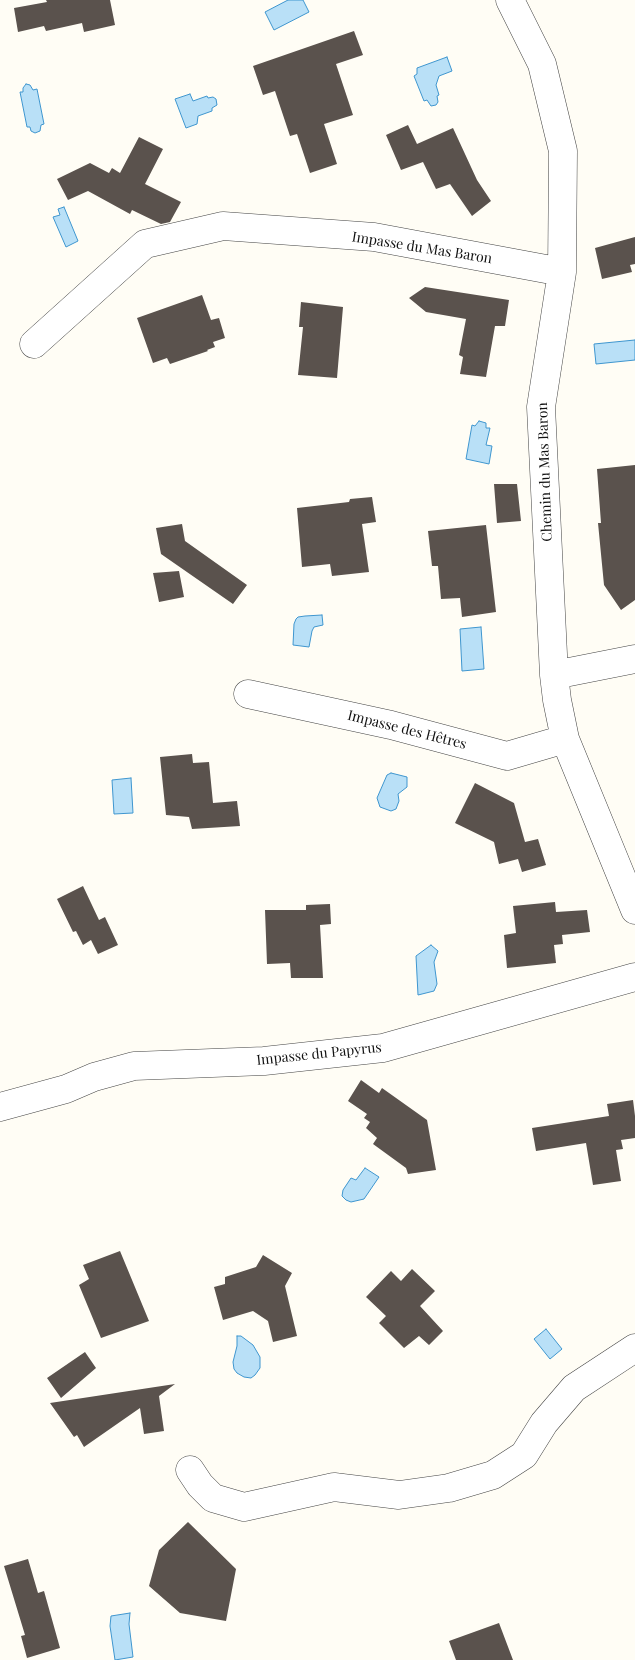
<!DOCTYPE html>
<meta charset="utf-8">
<style>
body{margin:0}
canvas{display:block;background:#fffdf5}
</style>
<canvas width="635" height="1660"></canvas>
<script>
const ctx = document.querySelector('canvas').getContext('2d');
ctx.lineJoin = 'round';
function paint(path, color) {
  ctx.fillStyle = color;
  ctx.fill(path, 'evenodd');
}
function shape(rows) {
  const path = new Path2D();
  for (const r of rows) {
    path.moveTo(r[0], r[1]);
    for (let i = 2; i < r.length; i += 2) path.lineTo(r[i], r[i + 1]);
  }
  return path;
}
function stroke(path, color, width, dash) {
  ctx.strokeStyle = color;
  ctx.lineWidth = width;
  ctx.lineCap = dash ? 'butt' : 'round';
  ctx.setLineDash(dash || []);
  ctx.stroke(path);
}
function drawText(font, color, halo, rows, align = 'center') {
  ctx.font = font + ' "Playfair Display",serif';
  ctx.lineWidth = 5;
  ctx.setLineDash([]);
  ctx.textBaseline = 'middle';
  ctx.strokeStyle = halo;
  ctx.fillStyle = color;
  for (const [text, x, y, turn = 0] of rows) {
    ctx.save();
    ctx.translate(x, y);
    ctx.rotate((+turn || 0) * Math.PI / 180);
    ctx.textAlign = isNaN(turn) ? turn : align;
    if (halo) ctx.strokeText(text, 0, 0);
    ctx.fillText(text, 0, 0);
    ctx.restore();
  }
}
const water = shape([
 [288,0,303,0,309,12,274,30,265,12,288,0],
 [447,57,452,71,439,76,436,85,439,95,437,96,438,102,436,105,431,106,427,100,424,101,414,76,417,74,417,68,447,57],
 [26,84,30,85,33,90,37,89,44,124,41,125,40,131,35,133,31,131,30,127,27,127,20,92,23,92,23,88,26,84],
 [190,94,193,101,207,96,208,98,213,97,216,99,217,105,212,108,212,111,198,116,197,124,186,128,175,99,190,94],
 [64,207,78,241,66,247,53,217,60,215,58,209,64,207],
 [635,340,635,360,596,364,594,344,635,340],
 [479,421,486,423,486,428,490,428,486,445,492,446,489,464,466,459,472,425,475,426,479,421],
 [322,615,323,625,314,627,312,631,309,647,293,645,294,624,296,619,298,617,305,616,322,615],
 [481,627,484,669,462,671,460,629,481,627],
 [391,773,407,777,407,787,398,794,399,801,396,809,391,811,380,807,377,798,387,775,391,773],
 [131,778,133,813,114,814,112,780,131,778],
 [431,945,438,951,434,962,437,984,434,991,418,995,416,956,431,945],
 [365,1168,379,1177,364,1199,351,1202,346,1200,342,1196,343,1190,351,1178,356,1180,365,1168],
 [546,1329,562,1349,550,1359,534,1339,546,1329],
 [237,1336,241,1336,253,1345,260,1357,260,1368,255,1375,251,1378,244,1377,237,1373,234,1369,233,1362,237,1346,237,1336],
 [130,1613,129,1624,133,1657,115,1660,110,1626,111,1616,130,1613]
]);
paint(water, '#b9e0f7');
stroke(water, '#3f96cf', 1);
paint(shape([
 [46,0,110,0,115,25,84,32,82,23,46,31,44,26,18,32,14,8,47,2],
 [354,31,363,55,336,64,353,115,324,124,337,164,310,173,297,134,290,136,275,91,263,95,253,66],
 [408,125,417,144,453,128,477,180,491,201,472,216,450,184,436,189,423,162,401,170,386,135],
 [139,137,163,149,145,184,181,202,170,222,161,224,132,210,130,214,88,191,68,200,57,179,90,163,109,173,112,168,120,173],
 [635,237,635,264,630,265,632,272,602,279,595,248],
 [425,287,509,300,505,326,495,326,486,377,460,374,463,357,459,355,466,319,426,312,409,298],
 [202,295,211,320,219,318,225,338,213,342,215,347,207,350,208,351,170,364,167,358,153,363,137,318],
 [301,302,343,307,337,378,298,375,303,327,299,327],
 [635,465,635,600,621,610,604,585,598,523,601,523,597,469],
 [494,484,517,484,521,521,497,523],
 [372,497,376,522,362,524,369,572,332,576,330,564,302,567,297,508,349,502,350,499],
 [182,524,185,541,247,585,233,604,161,554,156,528],
 [486,525,496,612,462,617,460,598,441,599,438,566,432,566,428,531],
 [179,571,184,597,159,602,153,573],
 [192,754,193,763,209,762,213,803,237,801,240,826,192,829,189,817,166,815,160,757],
 [475,783,514,803,525,842,538,839,546,865,522,872,518,859,499,864,494,842,455,823],
 [83,886,99,920,105,917,118,945,98,954,91,940,83,945,76,931,73,932,57,899],
 [555,902,556,912,587,910,590,932,562,935,563,944,554,945,556,963,507,968,504,935,516,933,513,906],
 [330,904,331,924,320,925,323,978,291,978,290,963,267,964,265,910,306,910,306,905],
 [361,1080,379,1093,382,1088,427,1120,436,1170,408,1174,406,1168,373,1144,377,1138,366,1128,370,1122,364,1118,367,1114,348,1101],
 [633,1100,635,1116,635,1138,621,1140,623,1149,616,1150,621,1181,593,1185,586,1143,536,1151,532,1128,609,1116,607,1104],
 [120,1251,149,1321,101,1338,79,1285,89,1279,83,1265],
 [263,1255,292,1273,285,1286,297,1336,273,1342,268,1321,253,1311,223,1320,214,1287,225,1284,225,1277,256,1267],
 [412,1269,435,1291,420,1306,443,1331,429,1345,419,1336,404,1348,379,1323,386,1316,366,1297,391,1271,401,1281],
 [85,1352,96,1368,61,1398,47,1378],
 [175,1384,159,1396,164,1431,144,1434,140,1408,84,1447,77,1435,74,1437,50,1403],
 [188,1522,236,1569,226,1621,180,1613,149,1586,159,1550],
 [28,1559,38,1593,44,1591,60,1648,27,1658,21,1636,25,1635,4,1566],
 [499,1623,513,1660,456,1660,449,1641]
]), '#5a524d');
const street = shape([
 [510,0,542,64,563,151,562,272,541,407,554,675,557,700,565,739,635,910],
 [34,344,145,244,223,226,374,237,562,272],
 [554,675,635,659],
 [248,694,391,725,507,756,565,739],
 [0,1107,66,1089,94,1077,134,1066,264,1061,383,1048,635,977],
 [190,1470,200,1485,213,1498,244,1507,334,1487,399,1495,449,1488,493,1475,524,1455,544,1423,574,1388,635,1348]
]);
stroke(street, '#444', 29);
stroke(street, '#fff', 28);
drawText('14px', '#111', '#fff', [
 ["Impasse du Mas Baron",422,248,9],
 ["Chemin du Mas Baron",545,472,-92],
 ["Impasse des Hêtres",407,730,14],
 ["Impasse du Papyrus",319,1054,-6]
]);
</script>
